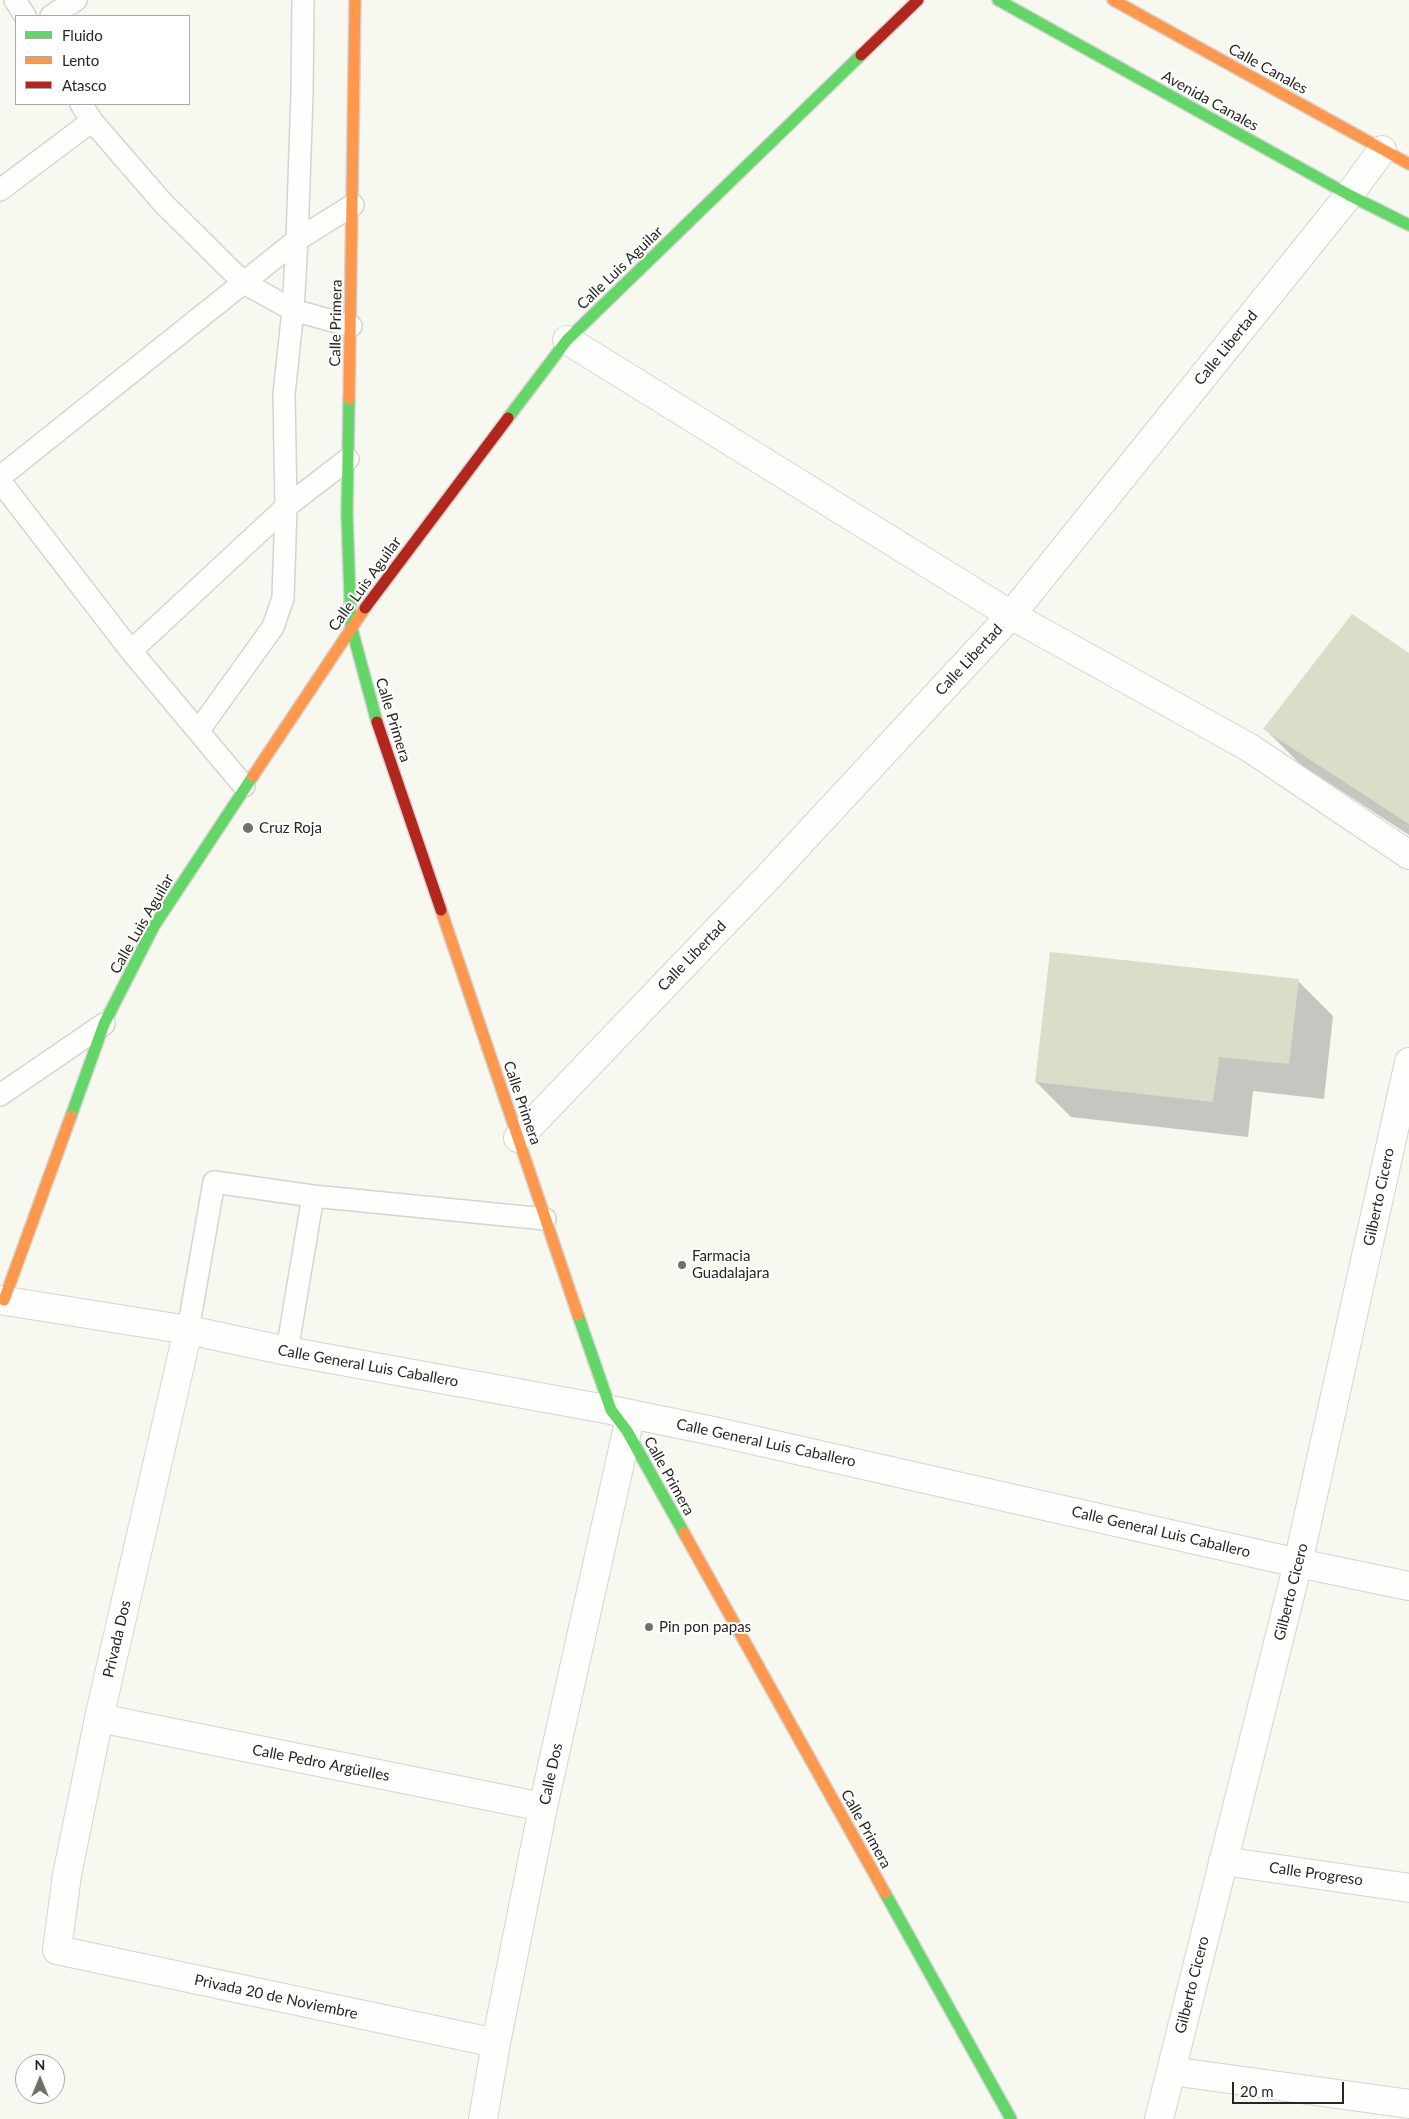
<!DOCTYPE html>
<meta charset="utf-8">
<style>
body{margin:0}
#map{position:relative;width:1409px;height:2119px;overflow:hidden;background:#f7f8f0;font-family:Lato,sans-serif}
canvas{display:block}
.legend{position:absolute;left:15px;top:15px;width:175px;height:90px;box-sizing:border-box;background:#fff;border:1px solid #a8a9a6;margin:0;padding:6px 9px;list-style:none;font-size:15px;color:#262721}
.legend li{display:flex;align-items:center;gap:10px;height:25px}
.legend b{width:25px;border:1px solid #a8a9a6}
.north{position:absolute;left:15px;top:2054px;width:50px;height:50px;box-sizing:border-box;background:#fff;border:1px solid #a8a9a6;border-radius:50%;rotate:0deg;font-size:14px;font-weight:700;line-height:20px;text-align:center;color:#262721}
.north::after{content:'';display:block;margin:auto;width:18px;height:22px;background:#6f7069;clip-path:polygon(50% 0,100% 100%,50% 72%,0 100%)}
.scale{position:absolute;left:1232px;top:2082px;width:112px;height:22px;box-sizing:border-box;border:2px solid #262721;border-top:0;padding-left:6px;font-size:15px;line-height:18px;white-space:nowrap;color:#262721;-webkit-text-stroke:4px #fff;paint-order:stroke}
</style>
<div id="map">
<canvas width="1409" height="2119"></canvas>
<ul class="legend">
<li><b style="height:6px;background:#63d668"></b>Fluido</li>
<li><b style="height:6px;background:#ff974d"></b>Lento</li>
<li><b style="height:6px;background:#b3261e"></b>Atasco</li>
</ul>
<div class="north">N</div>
<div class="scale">20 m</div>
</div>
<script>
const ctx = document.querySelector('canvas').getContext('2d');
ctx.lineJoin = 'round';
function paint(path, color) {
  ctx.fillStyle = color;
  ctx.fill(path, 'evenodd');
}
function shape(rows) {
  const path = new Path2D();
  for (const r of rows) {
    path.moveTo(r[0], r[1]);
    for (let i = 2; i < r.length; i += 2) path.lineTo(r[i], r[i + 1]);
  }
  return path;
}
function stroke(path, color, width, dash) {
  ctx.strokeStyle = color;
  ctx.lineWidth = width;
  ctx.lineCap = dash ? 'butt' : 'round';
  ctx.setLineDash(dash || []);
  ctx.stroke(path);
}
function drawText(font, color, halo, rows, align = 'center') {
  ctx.font = font + ' Lato,sans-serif';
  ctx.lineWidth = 4;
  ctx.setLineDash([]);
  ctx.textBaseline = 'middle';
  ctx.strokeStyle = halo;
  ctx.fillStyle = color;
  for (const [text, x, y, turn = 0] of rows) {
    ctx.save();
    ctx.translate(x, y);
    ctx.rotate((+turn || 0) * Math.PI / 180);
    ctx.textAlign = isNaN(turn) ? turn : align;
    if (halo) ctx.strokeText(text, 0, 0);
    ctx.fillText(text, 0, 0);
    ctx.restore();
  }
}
paint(shape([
 [1409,655,1409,835,1300,764,1265,729],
 [1298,981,1333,1016,1324,1099,1253,1091,1248,1137,1071,1117,1036,1082]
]), '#0003');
paint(shape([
 [1352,614,1409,653,1409,824,1263,729],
 [1050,952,1299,979,1289,1064,1219,1057,1213,1102,1035,1082]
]), '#dadec8');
const lane = shape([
 [15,0,25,16],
 [51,16,76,0],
 [92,121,163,203,244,283,293,310,351,326],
 [0,190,92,121,81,104],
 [0,477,297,240,353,205],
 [0,481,131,651,286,507,348,459],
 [131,651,244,786],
 [199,730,273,627,283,598,286,507,284,394,293,310,297,240,302,94,303,0],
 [0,1095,104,1024],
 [188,1330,214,1182,313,1196,545,1219],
 [287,1351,313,1196]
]);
const street = shape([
 [567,340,1011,615,1250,748,1409,855],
 [518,1138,771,874,1011,615,1349,195,1382,150],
 [0,1300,188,1330,287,1351,611,1410,713,1431,1298,1563,1409,1586],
 [188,1330,99,1718,67,1875,57,1950,496,2043],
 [99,1718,543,1807],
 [1223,1861,1409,1888],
 [1171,2071,1409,2104],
 [483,2119,496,2043,543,1807,627,1431],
 [1159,2119,1298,1563,1409,1062]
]);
const fast = shape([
 [998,0,1349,195,1409,225],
 [349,399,347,514,351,626,377,722],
 [508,418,567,340,861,55],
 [71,1116,104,1024,154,926,253,776],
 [578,1315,611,1410,627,1431,684,1533],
 [885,1893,1011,2119]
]);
const slow = shape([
 [1113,0,1409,164],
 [349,399,355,0],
 [253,776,365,608],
 [441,910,578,1315],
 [4,1300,71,1116],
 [684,1533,885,1893]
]);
const jam = shape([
 [861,55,918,0],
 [365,608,508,418],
 [377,722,441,910]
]);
stroke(lane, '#d4d5ce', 24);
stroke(street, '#d4d5ce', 30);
stroke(fast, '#d4d5ce', 14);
stroke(slow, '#d4d5ce', 14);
stroke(jam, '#d4d5ce', 14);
stroke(lane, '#fefefd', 21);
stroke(street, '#fefefd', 28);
stroke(fast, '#63d668', 11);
stroke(slow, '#ff974d', 11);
stroke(jam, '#b3261e', 11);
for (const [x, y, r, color] of [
 [248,828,6,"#6f7069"],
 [682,1265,5,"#6f7069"],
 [649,1627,5,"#6f7069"]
]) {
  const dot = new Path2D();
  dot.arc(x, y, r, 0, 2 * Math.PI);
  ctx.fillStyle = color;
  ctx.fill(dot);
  stroke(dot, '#fff', 2);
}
drawText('15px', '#262721', '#fff', [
 ["Calle Canales",1268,69,29],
 ["Avenida Canales",1210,101,29],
 ["Calle Luis Aguilar",620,268,-44],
 ["Calle Primera",336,323,-89],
 ["Calle Libertad",1226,348,-51],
 ["Calle Luis Aguilar",365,584,-54],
 ["Calle Libertad",969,660,-47],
 ["Calle Primera",393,720,73],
 ["Calle Luis Aguilar",142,924,-60],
 ["Calle Libertad",692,956,-46],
 ["Calle Primera",522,1103,71],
 ["Gilberto Cicero",1379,1197,-78],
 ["Calle General Luis Caballero",368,1366,10],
 ["Calle General Luis Caballero",766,1443,12],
 ["Calle Primera",669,1476,61],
 ["Calle General Luis Caballero",1161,1532,13],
 ["Gilberto Cicero",1291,1592,-76],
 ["Privada Dos",117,1639,-77],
 ["Calle Pedro Argüelles",321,1763,11],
 ["Calle Dos",551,1774,-78],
 ["Calle Primera",866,1829,61],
 ["Calle Progreso",1316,1874,8],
 ["Gilberto Cicero",1192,1985,-76],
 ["Privada 20 de Noviembre",276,1997,12]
]);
drawText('15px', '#262721', '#fff', [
 ["Cruz Roja",259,828],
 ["Farmacia",692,1256],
 ["Guadalajara",692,1273],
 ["Pin pon papas",659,1627]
], 'left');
</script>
